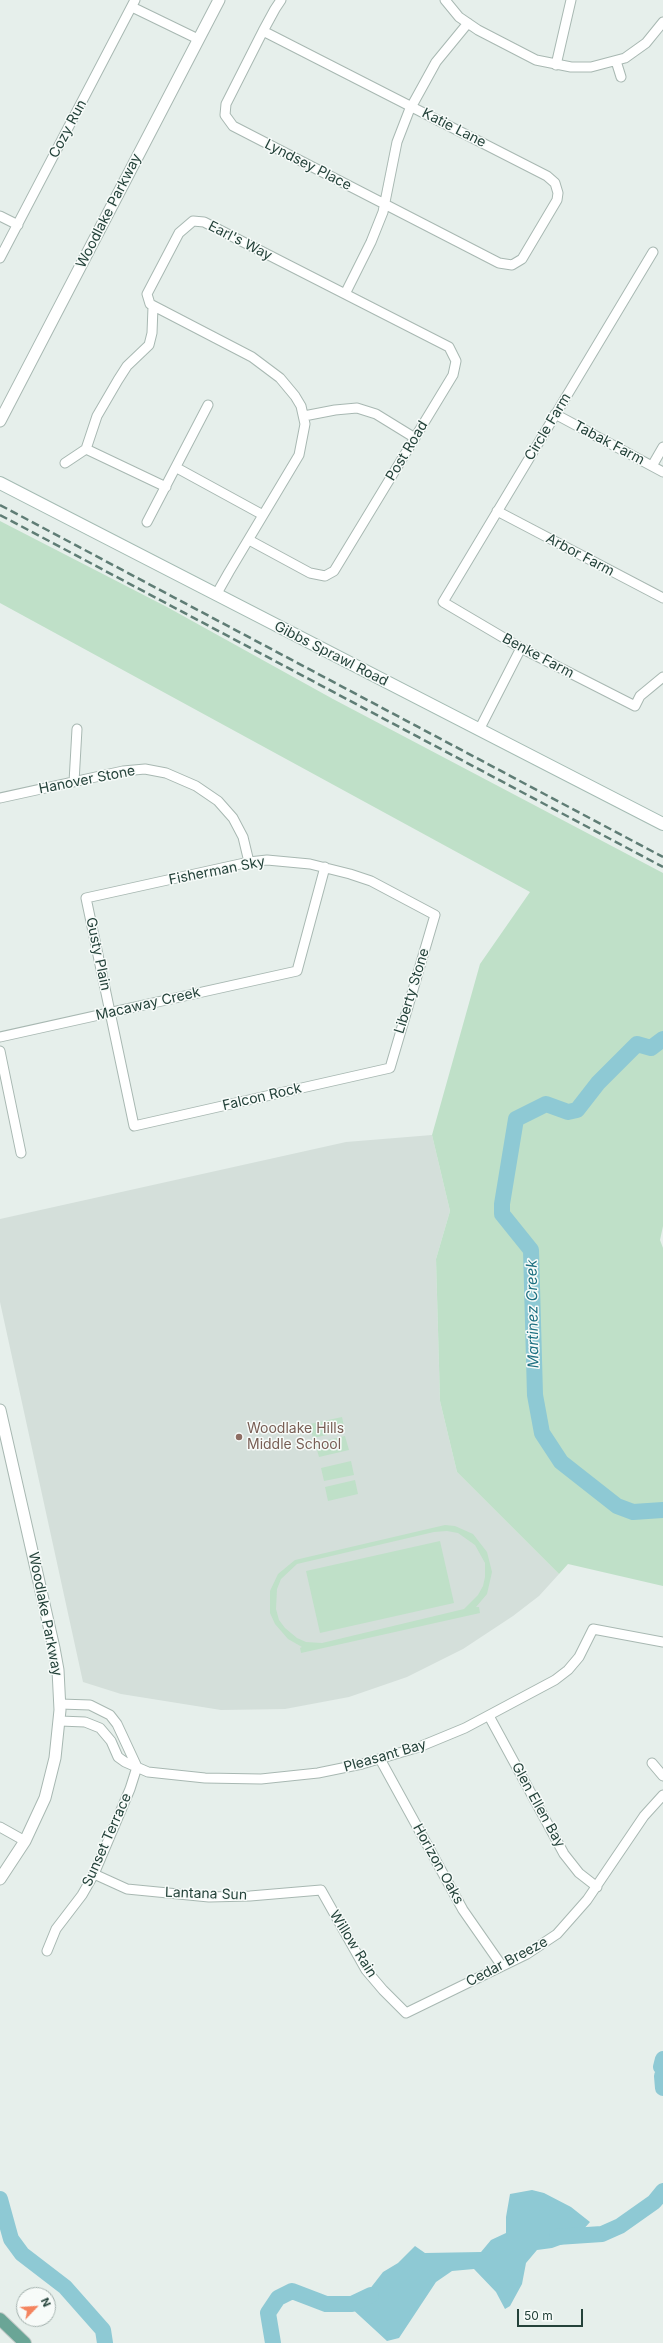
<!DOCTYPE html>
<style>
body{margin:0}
#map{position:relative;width:663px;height:2343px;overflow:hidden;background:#e6efeb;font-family:Inter,sans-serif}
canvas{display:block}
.north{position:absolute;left:16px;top:2287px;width:40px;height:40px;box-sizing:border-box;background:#f7fbf9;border:1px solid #a3b1ad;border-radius:50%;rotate:65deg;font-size:11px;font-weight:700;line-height:16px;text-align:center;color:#24423a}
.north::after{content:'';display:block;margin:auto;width:14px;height:18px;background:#f4845f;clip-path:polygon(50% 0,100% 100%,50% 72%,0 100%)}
.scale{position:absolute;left:517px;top:2309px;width:66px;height:18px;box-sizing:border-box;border:2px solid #24423a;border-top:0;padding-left:5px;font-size:12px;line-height:14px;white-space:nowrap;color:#24423a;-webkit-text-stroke:3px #f7fbf9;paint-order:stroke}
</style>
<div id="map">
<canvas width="663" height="2343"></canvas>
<div class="north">N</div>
<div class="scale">50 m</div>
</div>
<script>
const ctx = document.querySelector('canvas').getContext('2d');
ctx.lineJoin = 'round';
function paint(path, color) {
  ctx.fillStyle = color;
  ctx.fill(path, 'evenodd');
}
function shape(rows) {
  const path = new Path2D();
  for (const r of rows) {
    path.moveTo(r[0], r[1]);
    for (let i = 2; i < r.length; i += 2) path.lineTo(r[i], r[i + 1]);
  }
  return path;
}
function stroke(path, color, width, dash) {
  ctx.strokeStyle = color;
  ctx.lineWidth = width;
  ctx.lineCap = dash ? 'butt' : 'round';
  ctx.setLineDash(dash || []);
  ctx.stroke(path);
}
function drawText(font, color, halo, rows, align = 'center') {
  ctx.font = font + ' Inter,sans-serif';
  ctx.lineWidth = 3;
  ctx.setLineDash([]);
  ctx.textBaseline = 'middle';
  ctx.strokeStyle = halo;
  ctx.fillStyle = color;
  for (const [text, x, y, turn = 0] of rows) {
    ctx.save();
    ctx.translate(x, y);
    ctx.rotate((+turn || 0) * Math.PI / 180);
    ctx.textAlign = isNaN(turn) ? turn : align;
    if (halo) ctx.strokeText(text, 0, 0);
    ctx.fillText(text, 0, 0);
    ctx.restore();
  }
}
paint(shape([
 [432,1135,450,1211,436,1259,440,1401,457,1472,559,1574,539,1596,513,1616,463,1649,407,1677,349,1697,285,1709,221,1710,121,1694,83,1682,0,1302,0,1219,346,1142]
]), '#d4dfda');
paint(shape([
 [0,521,167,607,333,699,663,873,663,1226,660,1240,663,1248,663,1586,568,1564,559,1574,457,1472,440,1401,436,1259,450,1211,432,1135,480,964,530,892,0,603],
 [342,1417,345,1431,313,1438,310,1424],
 [345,1436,349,1450,319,1457,315,1443],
 [351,1461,354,1475,324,1481,321,1468],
 [355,1480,358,1494,328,1501,325,1487],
 [445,1525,455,1526,473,1534,487,1552,492,1572,487,1594,476,1607,479,1607,480,1613,301,1653,300,1648,302,1647,288,1639,275,1624,270,1613,270,1591,278,1574,295,1560],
 [447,1531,458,1533,475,1545,485,1563,485,1577,483,1586,478,1595,464,1609,322,1643,306,1642,297,1638,285,1628,279,1620,276,1609,277,1589,281,1579,297,1564,434,1532],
 [440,1541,454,1603,320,1633,306,1571]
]), '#bfe0c8');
paint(shape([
 [532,2190,544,2193,571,2207,590,2222,574,2240,552,2248,537,2250,526,2263,522,2284,510,2306,505,2309,496,2292,474,2269,452,2271,436,2282,399,2338,387,2341,349,2306,369,2290,383,2272,398,2263,415,2246,425,2253,481,2252,491,2240,506,2233,506,2217,510,2194]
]), '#8ec9d4');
stroke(shape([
 [663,1039,651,1048,637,1044,598,1083,577,1110,568,1112,546,1104,516,1119,502,1204,502,1214,531,1250,535,1395,542,1433,561,1462,617,1506,633,1512,663,1510],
 [661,2067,663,2059],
 [662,2076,663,2088],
 [0,2199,11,2239,22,2254,65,2287,103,2330,105,2343],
 [557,2237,602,2234,620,2226,654,2202,663,2191],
 [273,2343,268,2313,278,2298,292,2291,326,2304,352,2304,371,2295]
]), '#8ec9d4', 16);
const minor = shape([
 [445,0,459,17,478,30,536,60,571,67,591,67,625,58,646,43,663,22],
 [132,7,198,39],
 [263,31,547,176,555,183,558,193,557,200,522,259,512,265,499,263,233,126,225,115,226,104,263,31,275,9,281,0],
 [616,61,621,77],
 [556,65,571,0],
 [0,216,18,225],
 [653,252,443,602,521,648,635,706,640,696,663,677],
 [0,258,135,0],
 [345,294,371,242,383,212,397,142,409,111,436,62,468,23],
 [555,414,663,472],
 [304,416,335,410,357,408,376,414,415,438],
 [86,449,97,416,118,380,127,366,149,345,152,333,153,307],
 [65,463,86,449,166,487],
 [652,466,663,447],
 [177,468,263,515],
 [497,511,663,598],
 [147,522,208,405],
 [216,595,229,572,299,455,305,424,301,406,295,396,280,378,252,357,150,304,147,294,179,233,193,221,204,222,449,347,456,361,453,375,334,571,325,576,310,573,249,540],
 [479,730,521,648],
 [74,782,77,729],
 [0,798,123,771,145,769,166,773,196,786,218,801,233,818,243,837,249,862],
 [267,860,310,864,350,874,371,881,435,915,390,1068,134,1126,86,898,249,862,267,860],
 [0,1037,297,971,325,867],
 [0,1051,21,1153],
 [60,1704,90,1705,110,1715,117,1724,137,1767],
 [489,1716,564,1854,579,1873,597,1887],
 [60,1721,85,1722,100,1728,111,1741,118,1757,125,1762,148,1772,205,1778,261,1779,318,1773,362,1764,419,1747,465,1728,555,1680,568,1670,579,1657,593,1629,663,1642],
 [380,1759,463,1910,502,1966],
 [652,1763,663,1776],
 [0,1827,25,1841],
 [94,1874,127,1889,209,1897,250,1896,321,1890,366,1970,383,1990,406,2013,527,1954,557,1934,587,1900,644,1816,663,1795],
 [47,1951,56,1929,82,1895,94,1874,130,1789,137,1767]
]);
const tertiary = shape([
 [0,421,219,0],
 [0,1410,54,1648,58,1670,60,1710,55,1758,45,1798,25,1841,0,1879]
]);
const secondary = shape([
 [0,483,663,824]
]);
const primary = shape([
 [0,2319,25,2343]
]);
stroke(minor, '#a8b8b2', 11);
stroke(tertiary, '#a8b8b2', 13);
stroke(secondary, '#a4bbb3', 14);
stroke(primary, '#c2cac8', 14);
stroke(minor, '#fff', 9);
stroke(tertiary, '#fff', 11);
stroke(secondary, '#fff', 12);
stroke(primary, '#6aa596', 12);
stroke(shape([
 [0,505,663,857],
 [0,515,663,867]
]), '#5f7d75', 2.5, [8, 4]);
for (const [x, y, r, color] of [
 [239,1437,4,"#8d6e63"]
]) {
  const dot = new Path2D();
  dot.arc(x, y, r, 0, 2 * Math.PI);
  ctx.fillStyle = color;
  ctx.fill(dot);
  stroke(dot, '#f7fbf9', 1.5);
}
drawText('14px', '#24423a', '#f7fbf9', [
 ["Katie Lane",454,128,27],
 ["Cozy Run",68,129,-62],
 ["Lyndsey Place",308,165,27],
 ["Woodlake Parkway",109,211,-63],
 ["Earl's Way",240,241,27],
 ["Circle Farm",548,427,-59],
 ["Tabak Farm",609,443,28],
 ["Post Road",407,451,-59],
 ["Arbor Farm",580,555,28],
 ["Gibbs Sprawl Road",331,654,27],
 ["Benke Farm",538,656,28],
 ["Hanover Stone",87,780,-11],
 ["Fisherman Sky",217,871,-11],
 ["Gusty Plain",98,954,78],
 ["Liberty Stone",412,991,-73],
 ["Macaway Creek",148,1004,-13],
 ["Falcon Rock",262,1097,-13],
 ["Woodlake Parkway",45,1614,79],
 ["Pleasant Bay",385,1756,-16],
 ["Glen Ellen Bay",538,1805,61],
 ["Sunset Terrace",107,1840,-66],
 ["Horizon Oaks",438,1864,61],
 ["Lantana Sun",206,1894,2],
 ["Willow Rain",353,1944,58],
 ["Cedar Breeze",507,1962,-28]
]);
drawText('14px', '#785e54', '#f7fbf9', [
 ["Woodlake Hills",247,1429],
 ["Middle School",247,1445]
], 'left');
drawText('italic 15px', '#1c6f80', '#f7fbf9', [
 ["Martinez Creek",533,1314,-91]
]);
</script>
